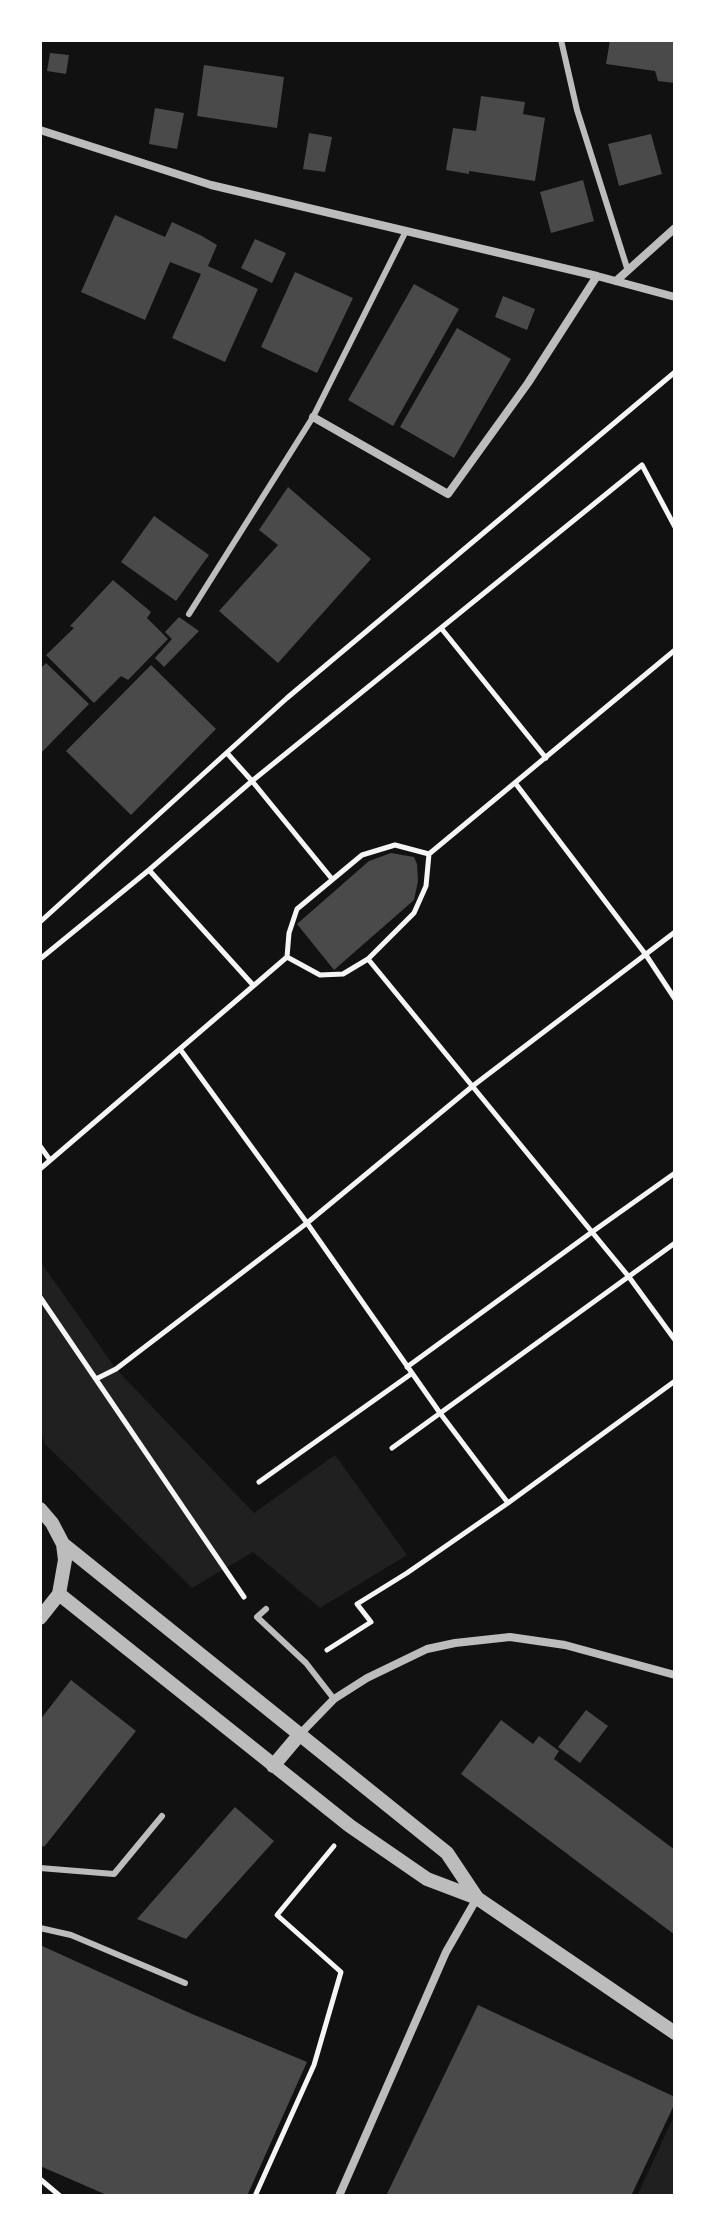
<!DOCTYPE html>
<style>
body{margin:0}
#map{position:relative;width:715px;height:2236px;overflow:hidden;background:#111;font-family:"Fira Sans",sans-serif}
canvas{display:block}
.frame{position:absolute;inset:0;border:42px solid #fff;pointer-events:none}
</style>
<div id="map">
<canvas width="715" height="2236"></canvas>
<div class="frame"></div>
</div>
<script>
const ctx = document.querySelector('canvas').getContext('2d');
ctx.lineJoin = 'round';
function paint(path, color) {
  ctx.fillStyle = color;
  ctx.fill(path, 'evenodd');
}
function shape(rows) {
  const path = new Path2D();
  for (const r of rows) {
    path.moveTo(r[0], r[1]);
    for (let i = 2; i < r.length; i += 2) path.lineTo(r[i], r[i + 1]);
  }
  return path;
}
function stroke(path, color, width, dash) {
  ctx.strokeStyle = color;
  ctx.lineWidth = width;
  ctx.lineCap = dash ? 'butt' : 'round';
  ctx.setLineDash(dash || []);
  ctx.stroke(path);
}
paint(shape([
 [40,1261,116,1369,254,1513,335,1455,407,1555,320,1608,253,1552,192,1588,45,1444,40,1429],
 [675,2114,675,2196,637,2196]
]), '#202020');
paint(shape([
 [610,40,675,40,675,83,658,81,655,71,606,64],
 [50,53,69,55,66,74,47,71],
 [204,65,284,77,277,128,197,116],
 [481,96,525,102,523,114,545,118,535,181,469,171,469,174,446,170,453,128,476,131],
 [155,108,184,113,177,149,149,144],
 [309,133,332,137,325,172,303,169],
 [651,134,662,174,619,186,608,144],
 [583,180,594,221,551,233,540,192],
 [115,215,165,237,172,222,202,236,217,245,208,266,258,289,225,362,172,338,201,274,170,262,145,320,81,292],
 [255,239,286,253,272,283,241,268],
 [295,272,353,298,317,373,261,347],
 [414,284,459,309,393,426,348,400],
 [503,296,535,309,527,330,495,317],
 [457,328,511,359,454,458,400,427],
 [288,487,371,559,278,663,219,611,278,545,259,530],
 [154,516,209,555,176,601,121,562],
 [113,580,151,612,147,618,168,639,128,680,121,676,94,703,46,655,74,628,70,626],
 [179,617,199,631,164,667,155,658,172,639,165,632],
 [46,663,89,704,40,754,40,669],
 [151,665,216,729,131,815,66,751],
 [391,853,414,857,417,864,418,881,414,900,334,970,297,924,369,861],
 [71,1680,136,1731,44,1847,40,1844,40,1720],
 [586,1710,608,1726,580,1763,558,1747],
 [501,1720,533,1744,539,1736,559,1751,554,1759,675,1850,675,1935,461,1774],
 [235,1807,274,1841,186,1939,137,1919],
 [40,1945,192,2014,307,2062,247,2196,109,2196,40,2166],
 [478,2005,675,2097,675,2103,631,2196,386,2196]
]), '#4a4a4a');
stroke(shape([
 [546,758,441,628,642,465,675,527],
 [516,784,646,955,675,999],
 [395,845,429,854,426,886,414,913,368,959,343,974,320,975,287,957,289,933,297,909,362,855,395,845],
 [429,854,675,650],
 [149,870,253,985],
 [332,879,252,781,441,628],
 [40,922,287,698,675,372],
 [40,959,149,870,252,781,227,753],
 [368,959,592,1232,675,1173],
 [180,1049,307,1223,440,1413,508,1503],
 [40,1146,50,1160],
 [40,1169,287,957],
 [40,1297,244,1597],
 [407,1367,592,1232,629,1277,675,1340],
 [96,1379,116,1369,307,1223,474,1085,675,932],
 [392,1448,675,1243],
 [259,1482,411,1374],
 [327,1650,371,1622,357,1604,407,1573,508,1503,675,1381],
 [40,2179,60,2196],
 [255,2196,314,2065,341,1972,277,1915,334,1846]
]), '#f5f5f5', 5);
stroke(shape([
 [561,40,577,110,628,271],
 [189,614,313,417,406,231],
 [266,1609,257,1617,306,1663,334,1699],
 [40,1868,114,1874,162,1816],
 [40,1928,71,1935,185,1983]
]), '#bcbcbc', 6);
stroke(shape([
 [40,130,211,185,597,276,675,297],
 [616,281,675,228],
 [313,417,448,494,528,383,597,276],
 [300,1734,334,1699,367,1678,427,1649,455,1643,510,1637,565,1645,675,1675],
 [339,2196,446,1952,477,1898]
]), '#bcbcbc', 8);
stroke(shape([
 [40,1509,52,1523,63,1544,65,1560,59,1594,40,1618],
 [63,1544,447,1853,477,1898],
 [59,1594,350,1826,427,1879,477,1898,675,2033],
 [273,1766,300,1734]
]), '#bcbcbc', 14);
</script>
